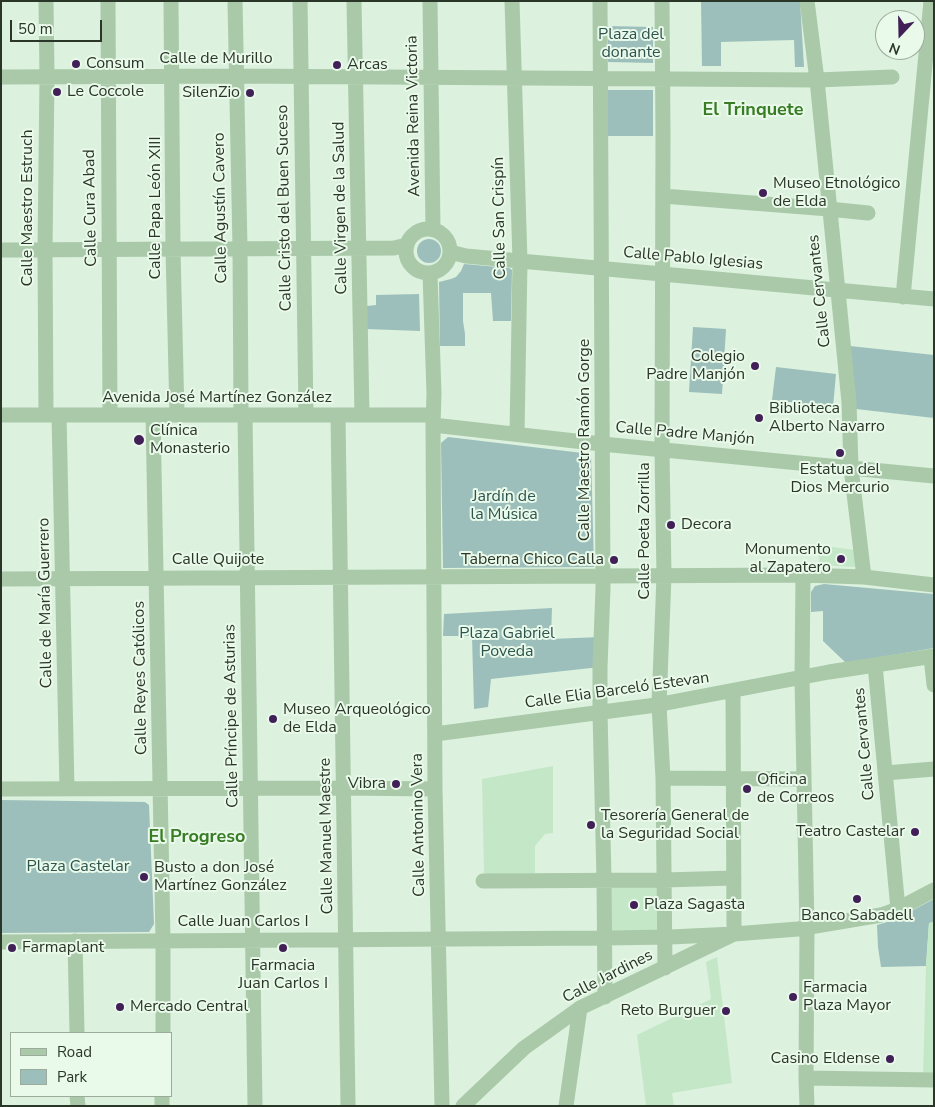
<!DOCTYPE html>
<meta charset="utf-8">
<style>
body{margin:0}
#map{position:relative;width:935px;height:1107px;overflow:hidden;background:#dcf1de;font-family:"Nunito Sans",sans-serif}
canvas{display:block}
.frame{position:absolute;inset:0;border:2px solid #2a3628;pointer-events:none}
.legend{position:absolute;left:10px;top:1032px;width:162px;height:65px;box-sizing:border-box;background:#e9f9ea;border:1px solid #9dab9c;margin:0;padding:6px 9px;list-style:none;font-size:15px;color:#2a3628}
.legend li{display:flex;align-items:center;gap:10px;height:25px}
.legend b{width:25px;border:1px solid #9dab9c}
.north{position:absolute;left:875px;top:10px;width:50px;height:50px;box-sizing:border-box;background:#e9f9ea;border:1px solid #9dab9c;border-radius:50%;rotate:201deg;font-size:14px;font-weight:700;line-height:20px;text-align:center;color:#2a3628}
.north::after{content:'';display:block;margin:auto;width:18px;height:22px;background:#402056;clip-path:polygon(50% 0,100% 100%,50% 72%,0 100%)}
.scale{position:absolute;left:10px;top:20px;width:92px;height:22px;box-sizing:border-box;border:2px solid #2a3628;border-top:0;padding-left:6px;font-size:15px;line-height:18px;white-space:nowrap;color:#2a3628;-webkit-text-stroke:4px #e9f9ea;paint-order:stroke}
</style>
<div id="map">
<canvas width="935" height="1107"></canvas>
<div class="frame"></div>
<ul class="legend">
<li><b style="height:6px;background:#a9c9a9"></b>Road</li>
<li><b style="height:14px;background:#9dbfbb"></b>Park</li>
</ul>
<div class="north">N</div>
<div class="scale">50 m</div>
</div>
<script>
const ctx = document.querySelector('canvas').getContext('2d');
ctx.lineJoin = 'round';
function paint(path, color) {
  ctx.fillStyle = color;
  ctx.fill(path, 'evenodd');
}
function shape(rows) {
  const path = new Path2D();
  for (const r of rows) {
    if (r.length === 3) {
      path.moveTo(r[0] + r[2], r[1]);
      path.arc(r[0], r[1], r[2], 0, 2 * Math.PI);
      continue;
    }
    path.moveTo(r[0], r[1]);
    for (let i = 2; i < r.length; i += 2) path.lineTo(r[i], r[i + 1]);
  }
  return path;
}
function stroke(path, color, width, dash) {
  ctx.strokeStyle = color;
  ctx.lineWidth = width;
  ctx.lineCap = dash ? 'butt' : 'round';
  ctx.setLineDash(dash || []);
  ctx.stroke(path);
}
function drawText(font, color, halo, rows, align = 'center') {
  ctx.font = font + ' "Nunito Sans",sans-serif';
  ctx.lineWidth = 4;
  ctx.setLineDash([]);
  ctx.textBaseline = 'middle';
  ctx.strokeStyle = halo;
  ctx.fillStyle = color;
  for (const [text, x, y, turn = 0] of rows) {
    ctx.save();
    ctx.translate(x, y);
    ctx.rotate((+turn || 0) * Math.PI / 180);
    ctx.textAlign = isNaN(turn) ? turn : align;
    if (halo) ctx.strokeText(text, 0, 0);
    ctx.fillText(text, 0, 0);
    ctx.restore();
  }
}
paint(shape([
 [701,1,800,1,804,67,795,67,794,40,721,42,721,66,702,66],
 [608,26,653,27,653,63,608,62],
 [605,90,653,90,653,136,605,136],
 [429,251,12],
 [464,264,509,268,512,270,511,321,493,321,491,293,463,293,463,321,465,334,465,346,440,346,439,282,451,279,456,277,461,271],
 [419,294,420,331,366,329,367,306,376,305,376,295],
 [693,327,726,329,722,394,689,392],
 [850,346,934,355,934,418,856,409],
 [776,367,836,374,833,407,772,400],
 [448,437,591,454,594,567,443,568,441,443],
 [824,584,934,594,934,648,846,663,823,641,823,611,811,612,811,592,815,586],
 [552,608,551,639,601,637,600,667,491,679,488,707,474,709,472,636,443,636,444,614],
 [1,800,145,802,149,805,154,924,149,932,1,933],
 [934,899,934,922,929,923,926,966,881,967,878,947,877,925,894,920]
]), '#9dbfbb');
paint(shape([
 [817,545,855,550,857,565,854,567,820,565],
 [553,766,553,833,545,834,535,846,535,873,484,875,482,779],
 [658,874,661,930,609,930,607,875],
 [934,922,934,1049,933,1076,923,1076,926,966,929,923],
 [717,957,732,1083,672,1093,674,1106,646,1106,637,1035,711,999,706,962]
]), '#c4e8c7');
stroke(shape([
 [46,1,47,77,45,250,46,415],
 [108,1,110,415],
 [171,1,173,249,177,415],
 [235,1,240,248,241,415],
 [300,1,306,415],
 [354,1,362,415],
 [430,1,433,230],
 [512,1,520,261,517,434],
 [600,1,603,588,600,667,600,713,604,879,605,997],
 [662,1,663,135,662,450,664,576,659,705,663,778,665,968],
 [807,1,817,80,849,402,851,468,864,577],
 [1,77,236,76,817,80,892,77],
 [663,196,829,209,868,213],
 [428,251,22],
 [1,250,394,248,407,245],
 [450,252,466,256,934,299],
 [430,273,434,394,433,425,435,789,442,1106],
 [903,297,931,1],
 [1,415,433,415],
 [59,415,67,789],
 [153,415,163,940,163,1033],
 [245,415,255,1106],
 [338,415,348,1106],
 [433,425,602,444,934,476],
 [803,575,802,678,807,928,806,1078,807,1106],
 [1,579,803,575,864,577,934,585],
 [931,657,934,685],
 [875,665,898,909],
 [435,734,656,705,829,672,934,656],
 [885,773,934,769],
 [663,778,804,779],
 [1,789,343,788,435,789],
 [483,881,664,880,734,878],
 [75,941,77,1033],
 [1,942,604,938,670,937,734,934,733,691],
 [806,1078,934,1080],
 [77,1096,78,1106],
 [162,1106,162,1096],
 [463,1106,524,1048,580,1008,734,934,798,929,881,915,898,909,934,890],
 [566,1106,580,1008]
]), '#a9c9a9', 15);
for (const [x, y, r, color] of [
 [76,64,5,"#402056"],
 [337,65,5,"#402056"],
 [57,92,5,"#402056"],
 [250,93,5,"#402056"],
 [763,193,5,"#402056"],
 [755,366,5,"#402056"],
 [759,418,5,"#402056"],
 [139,440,6,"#402056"],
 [840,453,5,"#402056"],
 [671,525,5,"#402056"],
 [841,559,5,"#402056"],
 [614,560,5,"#402056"],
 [273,719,5,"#402056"],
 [396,784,5,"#402056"],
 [747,789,5,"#402056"],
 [591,825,5,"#402056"],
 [915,832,5,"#402056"],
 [144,877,5,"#402056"],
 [857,899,5,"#402056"],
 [634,905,5,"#402056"],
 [12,948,5,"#402056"],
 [283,948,5,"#402056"],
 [793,997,5,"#402056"],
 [120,1007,5,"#402056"],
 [726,1011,5,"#402056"],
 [890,1059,5,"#402056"]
]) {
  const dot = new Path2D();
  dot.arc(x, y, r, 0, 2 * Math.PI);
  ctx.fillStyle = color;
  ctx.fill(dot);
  stroke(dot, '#e9f9ea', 2);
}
drawText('16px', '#2d534f', '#e9f9ea', [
 ["Plaza del",631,35],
 ["donante",631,53],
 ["Jardín de",504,497],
 ["la Música",504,515],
 ["Plaza Gabriel",507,634],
 ["Poveda",507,652],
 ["Plaza Castelar",78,867]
]);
drawText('16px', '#2a3628', '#e9f9ea', [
 ["Calle de Murillo",216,59],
 ["Avenida Reina Victoria",414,116,-91],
 ["Calle Maestro Estruch",28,208,-90],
 ["Calle Cura Abad",91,208,-91],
 ["Calle Papa León XIII",156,208,-90],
 ["Calle Agustín Cavero",221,208,-91],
 ["Calle Cristo del Buen Suceso",285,208,-91],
 ["Calle Virgen de la Salud",341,208,-91],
 ["Calle San Crispín",500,218,-91],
 ["Calle Pablo Iglesias",693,259,5],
 ["Calle Cervantes",820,291,-96],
 ["Avenida José Martínez González",217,398],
 ["Calle Padre Manjón",685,434,5],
 ["Calle Maestro Ramón Gorge",585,440,-90],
 ["Calle Poeta Zorrilla",645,531,-90],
 ["Calle Quijote",218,560],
 ["Calle de María Guerrero",46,603,-91],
 ["Calle Reyes Católicos",141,678,-91],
 ["Calle Elia Barceló Estevan",617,691,-8],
 ["Calle Príncipe de Asturias",232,716,-91],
 ["Calle Cervantes",865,744,-95],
 ["Calle Antonino Vera",419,825,-91],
 ["Calle Manuel Maestre",327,836,-91],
 ["Calle Juan Carlos I",243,922],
 ["Calle Jardines",608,977,-27]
]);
drawText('16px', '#2a3628', '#e9f9ea', [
 ["Consum",86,64],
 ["Arcas",347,65],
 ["Le Coccole",67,92],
 ["SilenZio",240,93,"right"],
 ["Museo Etnológico",773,184],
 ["de Elda",773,202],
 ["Colegio",745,357,"right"],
 ["Padre Manjón",745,375,"right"],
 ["Biblioteca",769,409],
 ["Alberto Navarro",769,427],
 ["Clínica",150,431],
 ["Monasterio",150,449],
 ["Estatua del",840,470,"center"],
 ["Dios Mercurio",840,488,"center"],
 ["Decora",681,525],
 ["Monumento",831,550,"right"],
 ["al Zapatero",831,568,"right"],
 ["Taberna Chico Calla",604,560,"right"],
 ["Museo Arqueológico",283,710],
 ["de Elda",283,728],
 ["Oficina",757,780],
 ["de Correos",757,798],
 ["Vibra",386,784,"right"],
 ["Tesorería General de",601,816],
 ["la Seguridad Social",601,834],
 ["Teatro Castelar",905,832,"right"],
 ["Busto a don José",154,868],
 ["Martínez González",154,886],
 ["Plaza Sagasta",644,905],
 ["Banco Sabadell",857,916,"center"],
 ["Farmaplant",22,948],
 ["Farmacia",283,966,"center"],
 ["Juan Carlos I",283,984,"center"],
 ["Farmacia",803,988],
 ["Plaza Mayor",803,1006],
 ["Mercado Central",130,1007],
 ["Reto Burguer",716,1011,"right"],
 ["Casino Eldense",880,1059,"right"]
], 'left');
drawText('bold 18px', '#387c24', '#e9f9ea', [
 ["El Trinquete",753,111],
 ["El Progreso",197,838]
]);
</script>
